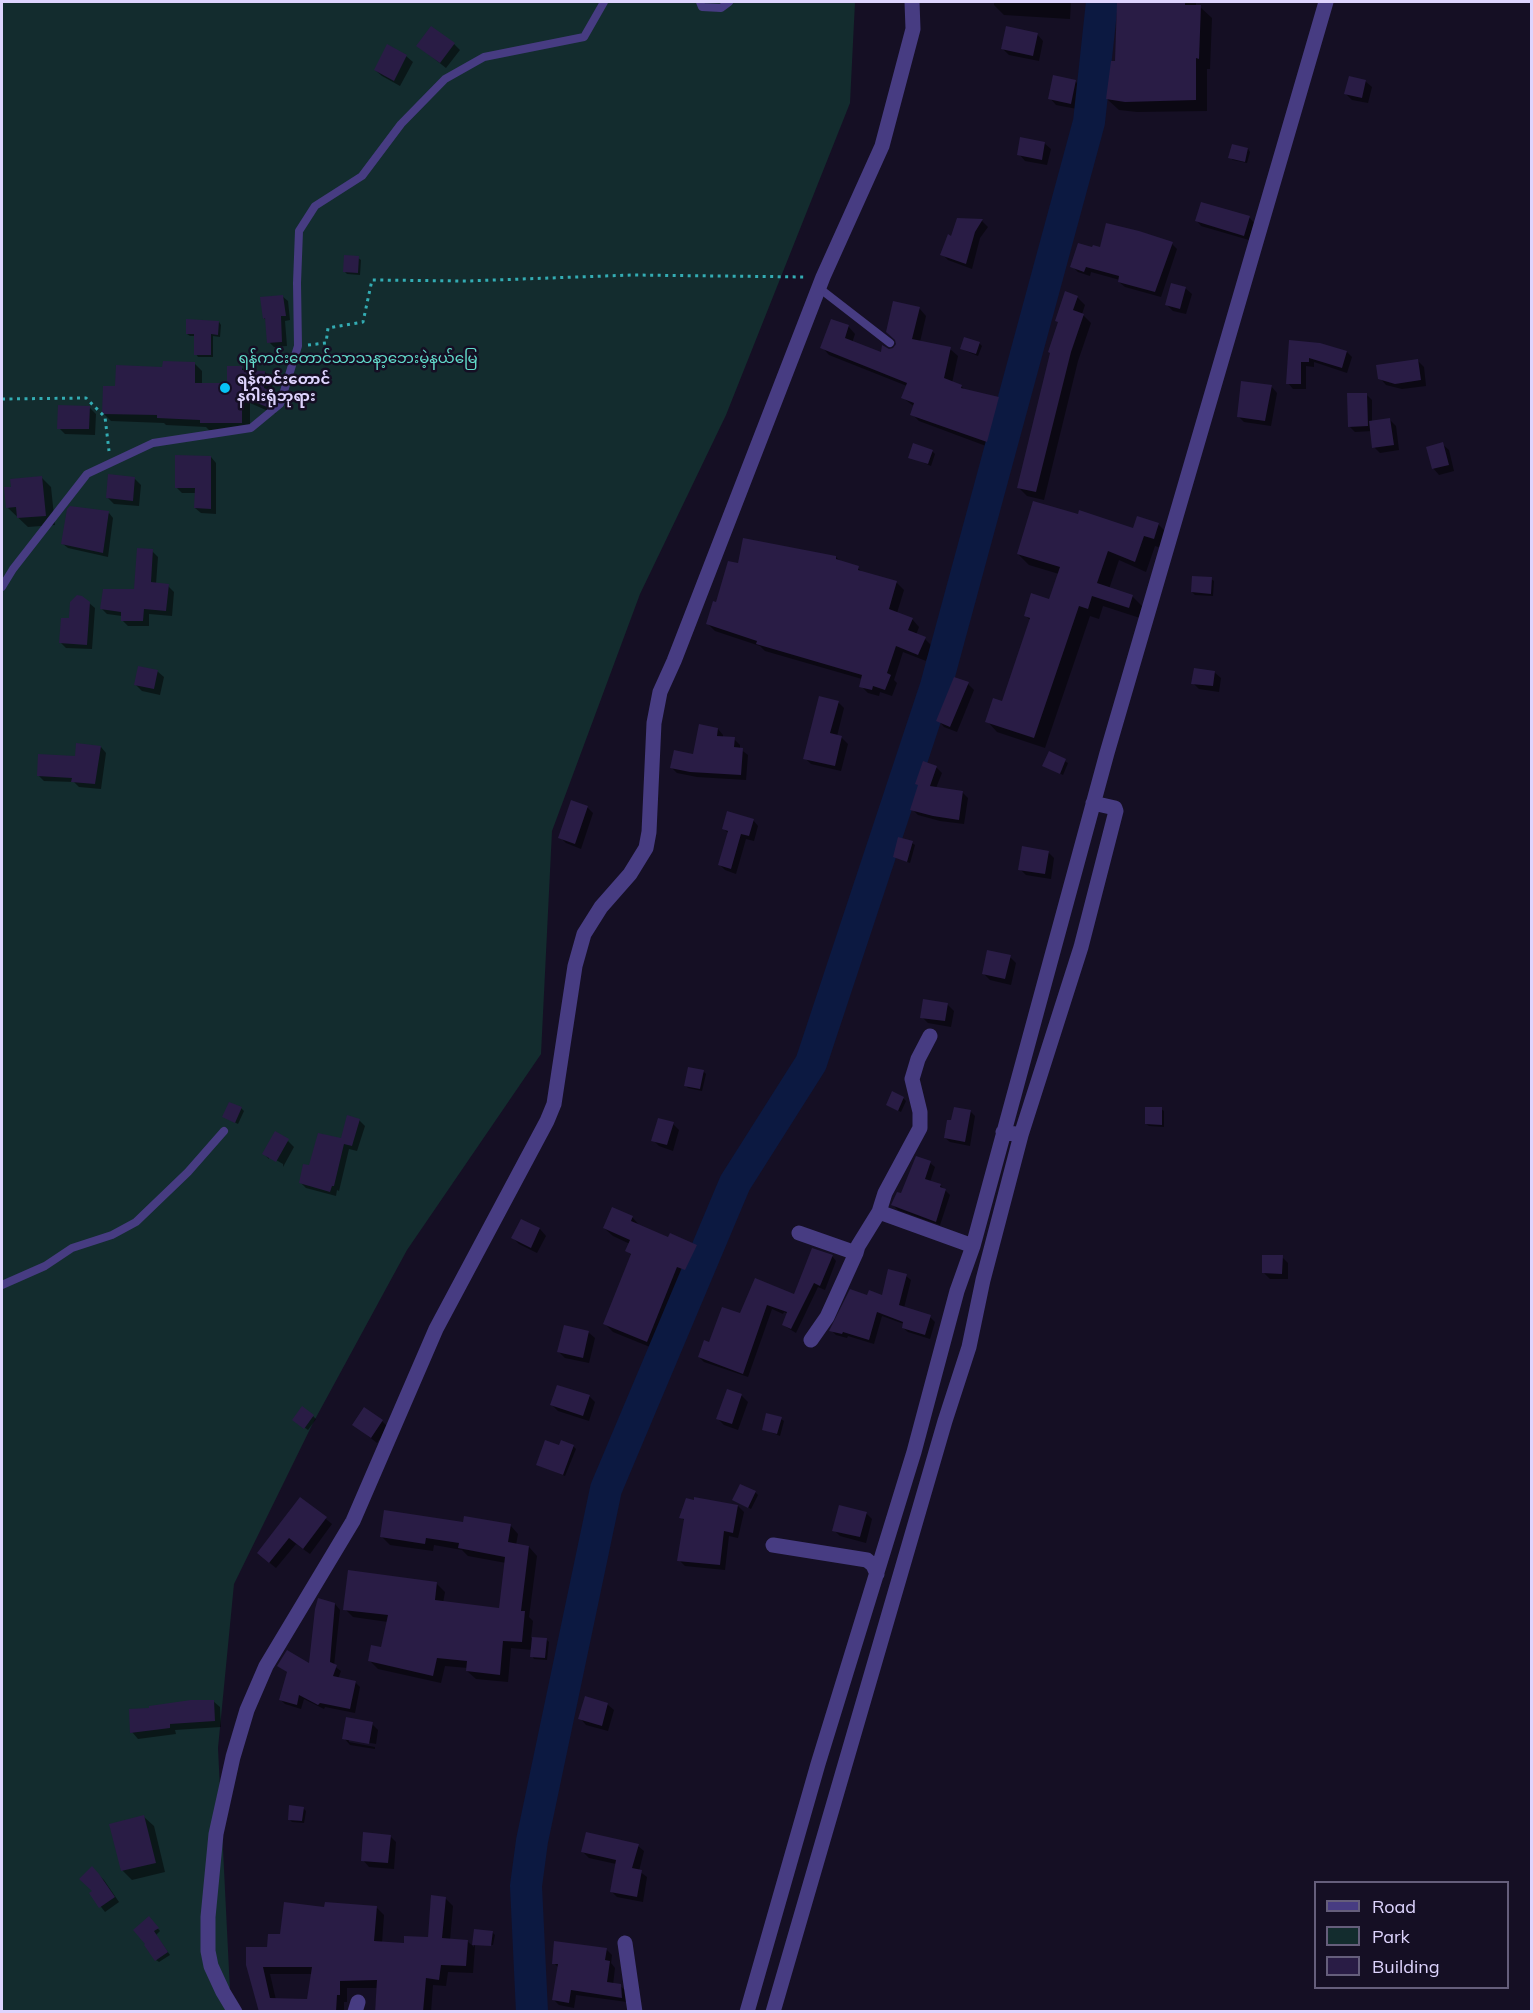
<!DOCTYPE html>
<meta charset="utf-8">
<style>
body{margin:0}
#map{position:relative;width:1533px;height:2013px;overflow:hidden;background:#150f24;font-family:Mulish,sans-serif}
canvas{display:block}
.frame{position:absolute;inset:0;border:3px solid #ded4fe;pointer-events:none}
.legend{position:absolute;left:1314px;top:1881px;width:195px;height:108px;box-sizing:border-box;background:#150f24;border:2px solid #655e7b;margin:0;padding:8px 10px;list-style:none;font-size:18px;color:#ded4fe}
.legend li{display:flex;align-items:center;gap:12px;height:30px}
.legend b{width:30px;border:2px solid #655e7b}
</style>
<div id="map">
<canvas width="1533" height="2013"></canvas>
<div class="frame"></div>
<ul class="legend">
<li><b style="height:8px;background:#473c82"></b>Road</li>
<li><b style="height:16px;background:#132c2e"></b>Park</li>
<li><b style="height:16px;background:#291c45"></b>Building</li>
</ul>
</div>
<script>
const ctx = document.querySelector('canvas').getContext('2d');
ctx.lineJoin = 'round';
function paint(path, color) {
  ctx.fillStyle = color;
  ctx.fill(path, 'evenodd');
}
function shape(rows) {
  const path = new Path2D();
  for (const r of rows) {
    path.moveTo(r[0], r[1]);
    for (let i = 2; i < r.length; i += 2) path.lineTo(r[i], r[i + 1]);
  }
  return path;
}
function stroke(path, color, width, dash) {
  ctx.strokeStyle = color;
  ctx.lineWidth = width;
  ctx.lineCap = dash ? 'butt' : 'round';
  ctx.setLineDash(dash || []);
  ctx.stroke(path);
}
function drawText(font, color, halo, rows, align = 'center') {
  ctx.font = font + ' Mulish,"Noto Sans Myanmar",sans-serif';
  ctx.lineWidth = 5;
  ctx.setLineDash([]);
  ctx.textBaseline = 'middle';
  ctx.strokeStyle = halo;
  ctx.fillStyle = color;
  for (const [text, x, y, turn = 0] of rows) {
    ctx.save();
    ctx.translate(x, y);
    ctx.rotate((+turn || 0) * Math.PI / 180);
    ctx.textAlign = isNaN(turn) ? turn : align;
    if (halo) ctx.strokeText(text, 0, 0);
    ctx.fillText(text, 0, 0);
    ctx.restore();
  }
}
paint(shape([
 [2,2,855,2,850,103,726,415,640,594,552,831,541,1054,407,1250,313,1423,234,1584,218,1748,231,2011,2,2012]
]), '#132c2e');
paint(shape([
 [994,2,1071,2,1070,19,1004,15,994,5],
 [1119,2,1196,2,1196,7,1200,7,1212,18,1210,69,1207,69,1207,111,1137,112,1119,110,1107,99,1117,63],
 [1037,34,1043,41,1039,61,1009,55,1002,48],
 [454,44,460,50,446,68,418,46],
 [406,56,413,62,400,86,382,76,375,70],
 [1075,81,1081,87,1077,109,1056,105,1050,98],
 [1365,81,1372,87,1368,103,1352,100,1346,94],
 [1044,143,1051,149,1047,165,1025,161,1019,154],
 [1248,149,1250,152,1247,163,1233,160,1230,157],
 [1202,204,1250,218,1254,223,1249,240,1201,226,1197,221],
 [958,219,982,221,988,227,980,238,972,269,948,260,942,254,952,238],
 [1172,244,1177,249,1161,297,1125,287,1119,282,1120,280,1091,272,1090,276,1078,272,1072,266,1093,249],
 [358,258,361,260,360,275,347,274,345,272],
 [1185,288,1192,294,1186,314,1173,311,1167,305],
 [282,296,288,301,290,320,285,321,287,346,274,347,269,342,267,321,264,318],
 [1077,297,1085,305,1082,314,1091,323,1078,361,1044,500,1027,496,1019,488,1051,354],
 [919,308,926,316,920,342,950,349,958,356,952,383,961,386,965,390,998,399,1006,406,994,449,919,421,912,414,915,407,903,398,907,386,829,355,822,347,848,326,855,334,852,343,882,354,890,351,898,345],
 [219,322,221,325,220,337,213,336,213,357,198,357,196,354,196,336,190,336,187,334],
 [1290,342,1347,352,1352,357,1347,373,1314,362,1314,367,1306,366,1306,389,1293,389,1288,383],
 [979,343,982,346,978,356,961,349],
 [1418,361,1424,367,1426,386,1402,389,1386,385,1380,378],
 [194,363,202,371,202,384,229,384,241,367,245,371,265,372,273,380,272,393,281,402,275,414,250,403,250,430,209,430,206,427,166,425,164,423,111,421,103,413,117,388,164,368],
 [1271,386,1277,393,1271,426,1244,422,1238,416],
 [1366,394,1372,400,1372,422,1390,420,1396,426,1399,450,1380,453,1374,447,1372,431,1355,432,1349,426],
 [90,408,96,414,95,435,65,434,59,428],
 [1442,444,1449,450,1454,471,1439,475,1433,468],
 [932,451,935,454,931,466,910,457],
 [211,457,216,463,216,514,201,513,195,508,196,493,182,493,177,488],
 [42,478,51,487,55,525,28,527,8,508],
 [134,478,141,485,139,506,114,504,108,498],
 [109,513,113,518,108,557,68,548,63,544],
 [1158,524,1169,535,1165,549,1155,546,1146,572,1119,560,1109,589,1132,596,1143,607,1140,618,1103,606,1099,619,1090,616,1045,748,997,732,987,721,1003,703,1031,621,1025,615,1050,601,1059,574,1029,565,1018,554],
 [152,551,158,557,156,584,168,586,174,592,172,616,149,614,149,626,128,626,122,620,122,616,107,614,101,608,136,590],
 [836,557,841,562,858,568,863,573,897,583,904,590,897,613,912,619,919,627,916,635,925,639,932,646,926,661,903,652,894,680,897,683,892,696,880,692,879,696,868,693,861,686,862,679,765,651,760,646,715,631,708,624,739,565],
 [1211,579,1214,581,1213,596,1195,595,1192,592],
 [89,603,95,608,92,649,66,648,61,643,70,620],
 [157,671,164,677,160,695,142,691,136,685],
 [1214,672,1221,678,1219,692,1199,689,1193,683],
 [968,684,974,690,957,732,944,727,938,720],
 [838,702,844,708,837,736,841,737,848,744,841,771,811,764,805,758],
 [718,729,723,735,723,738,734,739,740,745,740,749,748,755,746,780,697,777,677,773,672,768,694,756],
 [101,747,106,753,101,789,79,787,74,782,44,781,38,775],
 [1049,753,1068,763,1063,775,1044,766],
 [924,763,937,768,942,773,936,788,962,792,968,798,964,824,940,821,918,815,912,809],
 [587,807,593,813,581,849,566,843,560,837],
 [753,820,758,826,754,841,746,839,736,874,725,870,720,865,729,834,723,828],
 [912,843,915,845,910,863,894,857],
 [1048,852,1054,858,1051,879,1026,875,1020,869],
 [1010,957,1016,963,1011,985,990,980,983,973],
 [947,1004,954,1011,951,1027,928,1023,922,1017],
 [704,1072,706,1074,702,1091,688,1088,685,1085],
 [903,1098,906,1101,901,1112,887,1105],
 [241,1108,244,1111,238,1124,224,1117],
 [1161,1109,1164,1111,1164,1127,1149,1126,1146,1124],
 [970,1111,975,1116,970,1146,950,1142,945,1138],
 [359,1120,365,1126,357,1151,349,1149,339,1191,337,1190,336,1196,306,1188,301,1183,310,1167,342,1140],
 [673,1124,679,1130,673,1151,659,1146,653,1140],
 [288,1141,294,1147,283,1167,283,1164,269,1156,269,1159,264,1154],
 [930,1163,935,1167,930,1182,940,1185,950,1195,940,1225,898,1210,893,1205],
 [632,1217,640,1226,669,1239,696,1246,704,1254,693,1277,685,1274,655,1349,613,1332,605,1324,632,1256,627,1251,630,1244,613,1236,604,1228],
 [522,1221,540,1229,546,1236,537,1253,519,1244,513,1238],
 [832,1256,836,1261,825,1290,818,1287,796,1333,783,1325,788,1314,784,1312,783,1314,772,1309,748,1377,704,1362,699,1357,710,1344,741,1315,756,1280,795,1296],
 [1282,1257,1288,1263,1288,1279,1270,1279,1264,1273],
 [906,1276,911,1280,904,1308,930,1317,935,1322,930,1339,908,1332,903,1328,904,1324,882,1316,874,1344,848,1336,847,1338,836,1335,831,1330,867,1297,883,1297],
 [588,1332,595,1338,589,1363,565,1358,559,1352],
 [728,1391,742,1396,748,1402,738,1430,724,1425,718,1419],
 [589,1396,595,1402,589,1421,558,1411,552,1405],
 [313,1416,316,1419,308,1430,297,1422],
 [781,1419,784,1421,780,1436,763,1429],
 [382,1421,388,1427,377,1443,353,1424],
 [573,1446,576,1449,565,1476,538,1465,560,1447],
 [755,1492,758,1495,751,1509,734,1500],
 [301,1499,332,1524,310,1554,296,1544,276,1568,265,1559],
 [738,1506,744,1512,738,1538,729,1536,725,1570,685,1566,679,1560,685,1521,681,1517],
 [866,1513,872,1519,866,1543,840,1536,834,1530],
 [464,1524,510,1525,518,1534,516,1545,529,1547,537,1556,529,1617,533,1621,531,1638,547,1640,549,1642,547,1660,534,1659,532,1656,532,1650,511,1648,508,1682,476,1679,467,1671,468,1668,445,1666,441,1683,378,1669,370,1661,382,1648,388,1622,353,1617,345,1609,436,1583,445,1592,443,1603,500,1609,506,1563,468,1556,462,1550,434,1545,433,1551,390,1545,382,1537],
 [335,1604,340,1610,334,1666,341,1671,338,1679,355,1682,360,1687,355,1713,325,1707,324,1709,304,1699,301,1709,285,1704,280,1699,288,1673,279,1666,310,1666],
 [213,1701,220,1707,221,1727,175,1730,176,1734,138,1739,132,1732],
 [607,1704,614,1710,608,1731,586,1725,580,1718],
 [372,1724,378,1730,376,1744,349,1739,349,1742,375,1747,375,1749,350,1745,344,1738],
 [303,1808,306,1811,304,1823,292,1822,289,1819],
 [144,1817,154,1826,165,1872,132,1880,122,1870],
 [390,1836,396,1842,394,1869,369,1867,363,1860],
 [638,1846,644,1851,639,1871,647,1877,643,1902,617,1897,611,1891,616,1864,589,1858,583,1852],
 [92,1869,104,1880,119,1902,105,1912,91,1894,95,1892],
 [445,1898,453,1906,450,1940,467,1941,474,1947,475,1930,492,1932,495,1935,493,1945,475,1943,475,1946,493,1948,475,1946,473,1973,448,1972,446,1986,433,1985,431,2012,375,2012,377,1988,347,1988,347,2002,344,2002,344,2012,260,2012,248,1965,269,1949,282,1935,326,1909,376,1907,384,1915,382,1943,405,1944,429,1939],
 [270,1974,312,1974,309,2001,276,2000],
 [149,1918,160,1931,156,1935,170,1955,159,1962,156,1960],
 [606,1949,612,1955,611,1963,615,1968,613,1985,620,1986,626,1991,627,2002,576,1995,574,2008,559,2005,554,2000,559,1968,554,1963]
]), '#0007');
stroke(shape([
 [532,2012,526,1886,532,1841,606,1489,735,1183,811,1063,936,686,1089,122,1102,2]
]), '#0c1941', 32);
paint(shape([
 [1117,2,1185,2,1185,5,1201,5,1199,59,1196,58,1196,100,1125,102,1106,99,1111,61,1115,61],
 [431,26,455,43,440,63,416,46],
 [1006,26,1038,33,1033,56,1001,49],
 [387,44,407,55,394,81,374,70],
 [1053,75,1076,80,1071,104,1048,99],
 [1349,76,1366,80,1362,98,1344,94],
 [1020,137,1045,142,1042,160,1017,155],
 [1232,144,1248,148,1245,162,1228,158],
 [1201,202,1250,216,1244,236,1195,221],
 [957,218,983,219,975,232,966,264,940,255,948,234,951,236],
 [1106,223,1139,231,1173,242,1155,292,1118,282,1119,276,1086,267,1084,272,1070,267,1078,243,1092,247,1093,245,1100,247],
 [344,255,359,256,358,273,343,272],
 [1171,283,1186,287,1180,309,1165,305],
 [1065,291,1078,296,1073,310,1084,314,1071,352,1036,492,1017,488,1050,353,1048,352,1058,322,1055,321],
 [283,295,286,316,281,316,282,342,267,343,265,318,263,319,260,297],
 [893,301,920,307,912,339,951,347,944,378,962,385,961,388,999,397,987,442,910,415,914,403,901,398,907,383,820,348,831,319,849,325,845,338,881,352,882,345,889,349,893,348,896,344,895,340,886,332],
 [186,319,219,321,218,335,211,334,211,355,194,355,194,334,186,334],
 [964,337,980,342,976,354,960,349],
 [1289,340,1320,343,1347,351,1342,368,1309,358,1309,362,1301,362,1301,384,1286,384],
 [1418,359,1421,380,1395,384,1378,379,1376,365],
 [163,361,195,362,195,383,227,383,227,366,242,366,242,370,265,371,264,388,274,392,267,407,242,397,242,423,200,423,200,420,157,418,157,415,102,414,103,386,115,386,116,365,162,367],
 [1241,381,1272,385,1265,421,1237,417],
 [1347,393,1367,393,1368,426,1348,427],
 [58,405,90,406,89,429,57,429],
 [1390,418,1394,445,1372,448,1369,421],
 [1443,442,1449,465,1432,469,1426,447],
 [913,443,933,450,928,464,908,458],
 [175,455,211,456,211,509,194,508,195,488,175,488],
 [108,474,135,477,133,501,106,498],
 [42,476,46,516,17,518,16,507,6,508,4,487,11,487,10,479],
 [1033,501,1078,514,1079,510,1133,528,1137,516,1159,523,1154,539,1144,536,1135,562,1108,551,1097,583,1133,595,1129,608,1092,596,1088,609,1079,606,1034,738,985,722,993,698,1002,701,1030,618,1024,616,1031,593,1049,599,1060,567,1017,554],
 [70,506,109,511,103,553,61,544,67,509],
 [743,538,836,556,836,559,859,566,858,570,897,581,889,609,913,618,908,630,926,637,918,655,896,646,887,673,891,675,885,690,873,686,872,690,859,687,862,675,756,644,757,641,706,624,713,601,716,602,728,561,738,563],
 [137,548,153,549,151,582,169,584,166,611,144,609,143,621,121,621,121,612,100,609,103,589,134,589],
 [1192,576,1212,577,1211,594,1191,592],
 [77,595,82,596,90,602,87,645,59,643,61,618,69,618,70,602],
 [138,666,158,670,154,689,134,685],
 [1194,668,1215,671,1213,686,1191,684],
 [954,677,969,682,950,727,936,721],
 [819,696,839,701,830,733,842,736,835,766,803,759],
 [699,724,718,728,717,736,735,737,734,747,743,748,741,775,690,772,670,768,674,750,693,754],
 [76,743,101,746,95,784,71,782,72,778,37,776,38,754,75,756],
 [1049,751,1066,759,1060,774,1042,766],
 [923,761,937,766,930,786,963,791,959,820,933,816,910,810,918,785,915,784],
 [571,800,588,806,575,844,558,838],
 [727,811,754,819,749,836,741,834,731,869,718,865,728,831,722,829],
 [898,837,913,841,907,862,893,857],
 [1022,846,1049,851,1045,874,1018,870],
 [987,950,1011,955,1005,979,982,974],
 [923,999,948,1003,945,1021,920,1018],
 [688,1067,704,1070,700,1089,684,1086],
 [892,1091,904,1097,898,1111,886,1105],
 [229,1102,242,1107,235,1123,222,1117],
 [954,1107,971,1110,965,1142,944,1138,947,1120,951,1120],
 [1145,1107,1162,1107,1162,1125,1145,1124],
 [347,1115,360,1119,352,1146,344,1144,334,1186,332,1186,330,1192,299,1183,303,1164,309,1165,318,1133,341,1138],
 [658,1118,674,1122,667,1145,651,1141],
 [275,1131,289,1139,276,1162,262,1154],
 [916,1156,931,1161,925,1179,941,1184,940,1187,946,1189,936,1222,891,1205,897,1192,901,1193],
 [612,1207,633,1216,631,1221,668,1237,670,1233,697,1245,685,1270,677,1267,647,1342,603,1324,631,1254,625,1251,630,1240,603,1228],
 [521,1219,540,1228,531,1248,511,1238],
 [812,1248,833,1255,820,1286,814,1283,791,1329,782,1325,787,1312,767,1305,743,1374,698,1357,704,1340,709,1342,722,1307,740,1313,755,1278,794,1294],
 [1262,1255,1283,1255,1282,1274,1262,1273],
 [888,1269,907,1274,899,1305,931,1315,925,1335,902,1328,903,1322,877,1312,869,1340,843,1332,842,1334,829,1331,850,1289,867,1295,869,1290,882,1295],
 [564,1325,589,1331,583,1358,557,1352],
 [557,1385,590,1395,583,1416,550,1405],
 [727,1389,742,1394,732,1424,716,1419],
 [302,1406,314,1415,304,1429,292,1420],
 [364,1407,383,1420,371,1438,352,1425],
 [766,1413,782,1417,777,1434,762,1430],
 [545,1440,559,1445,561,1440,574,1445,563,1475,536,1465],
 [740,1484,756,1491,748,1508,732,1500],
 [300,1497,327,1517,303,1549,289,1538,269,1563,257,1553],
 [694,1497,738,1505,733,1533,724,1531,720,1565,677,1561,684,1519,679,1518,686,1498,694,1500],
 [839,1505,867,1512,860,1537,832,1531],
 [384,1510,463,1522,464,1516,511,1524,508,1542,529,1546,521,1611,525,1611,522,1642,503,1641,500,1675,466,1671,467,1661,437,1658,433,1676,368,1661,371,1645,381,1647,388,1615,343,1610,348,1570,437,1582,435,1600,499,1608,505,1557,458,1548,459,1543,426,1538,425,1544,380,1537],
 [318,1598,335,1603,330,1662,337,1665,333,1676,356,1681,350,1709,320,1703,318,1705,299,1695,297,1705,279,1700,287,1672,277,1666,287,1650,309,1663,315,1609],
 [532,1637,547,1638,545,1658,530,1657],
 [585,1696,608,1703,602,1726,578,1719],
 [191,1700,214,1700,215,1721,170,1724,170,1728,130,1733,129,1709,149,1708,149,1706],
 [346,1717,373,1722,369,1744,342,1739],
 [289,1805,304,1807,302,1821,288,1820],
 [144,1815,156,1863,121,1871,109,1824],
 [363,1832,391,1835,388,1863,361,1861],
 [586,1832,639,1844,632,1868,642,1870,637,1897,610,1892,616,1860,581,1852],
 [92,1866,99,1874,115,1897,99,1908,89,1893,92,1891,79,1879],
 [431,1895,446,1897,442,1938,468,1940,466,1966,441,1965,439,1980,426,1978,423,2012,375,2012,377,1980,340,1981,340,1995,337,1995,336,2012,259,2012,246,1965,246,1947,267,1947,268,1934,280,1934,284,1902,324,1907,325,1902,377,1906,374,1941,404,1943,404,1936,428,1937],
 [263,1967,312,1967,307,1999,270,1998],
 [149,1916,159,1928,154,1931,168,1952,155,1961,144,1945,145,1944,133,1930],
 [474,1929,493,1931,491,1946,472,1945],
 [554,1941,607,1948,605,1960,610,1961,607,1982,621,1984,622,1998,571,1990,569,2003,552,2000,558,1964,552,1964]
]), '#291c45');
stroke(shape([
 [308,345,326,343,328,328,363,322,372,280,467,281,632,275,806,277],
 [2,399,86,398,105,417,109,451]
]), '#33acb3', 3, [3, 4.5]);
stroke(shape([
 [700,2,702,7,721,8,729,2],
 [819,288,890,343],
 [2,587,13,569,87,474,153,443,251,428,280,404,298,346,297,283,299,231,315,206,362,176,401,124,445,79,484,57,584,37,604,2],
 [2,1285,45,1266,72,1248,112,1235,136,1222,188,1172,224,1131]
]), '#473c82', 8);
stroke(shape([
 [930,1036,918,1059,912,1079,920,1112,920,1128,885,1193,879,1212,973,1246],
 [1021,1135,1081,947,1116,811,1115,808,1093,803],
 [799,1233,856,1253],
 [811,1340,827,1317,856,1253,858,1246,879,1212],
 [773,1545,867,1560,873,1565,877,1574],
 [625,1943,635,2012],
 [235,2012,223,1992,211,1966,208,1951,208,1917,216,1834,233,1757,247,1710,266,1666,353,1521,436,1329,547,1121,554,1104,575,966,584,934,601,907,630,874,646,848,649,832,654,723,660,692,674,661,823,277,882,146,913,29,912,2],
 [355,2012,358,2002],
 [747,2012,818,1764,914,1452,957,1291,973,1246,1107,753,1326,2],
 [773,2012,945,1421,969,1347,983,1280,1021,1135,1003,1132]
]), '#473c82', 15);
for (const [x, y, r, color] of [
 [225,388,6,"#08c3f6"]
]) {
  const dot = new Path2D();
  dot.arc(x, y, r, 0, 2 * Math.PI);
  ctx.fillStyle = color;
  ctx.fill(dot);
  stroke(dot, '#150f24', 2);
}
drawText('15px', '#62dccb', '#150f24', [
 ["ရန်ကင်းတောင်သာသနာ့ဘေးမဲ့နယ်မြေ",358,358]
]);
drawText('bold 15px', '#ded4fe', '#150f24', [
 ["ရန်ကင်းတောင်",237,379],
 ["နဂါးရုံဘုရား",237,396]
], 'left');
</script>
